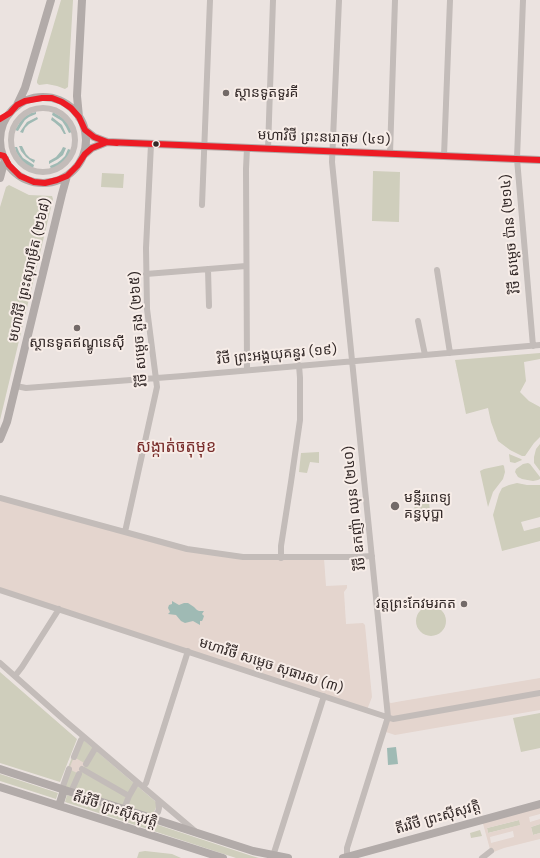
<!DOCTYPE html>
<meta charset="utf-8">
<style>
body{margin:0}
canvas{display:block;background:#ebe3e0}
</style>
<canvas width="540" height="858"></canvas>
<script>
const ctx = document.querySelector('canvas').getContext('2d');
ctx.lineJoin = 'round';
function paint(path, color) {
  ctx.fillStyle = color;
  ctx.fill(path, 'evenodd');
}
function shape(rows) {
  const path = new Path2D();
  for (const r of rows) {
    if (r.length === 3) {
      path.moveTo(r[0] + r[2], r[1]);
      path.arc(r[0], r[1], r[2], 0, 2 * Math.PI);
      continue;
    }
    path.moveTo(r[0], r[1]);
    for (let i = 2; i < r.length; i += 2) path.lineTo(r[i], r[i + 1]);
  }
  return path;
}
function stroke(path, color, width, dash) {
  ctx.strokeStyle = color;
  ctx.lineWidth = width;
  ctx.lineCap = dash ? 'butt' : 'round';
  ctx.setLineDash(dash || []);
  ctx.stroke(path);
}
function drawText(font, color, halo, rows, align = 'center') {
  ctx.font = font + ' "DM Sans","Noto Sans Khmer",sans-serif';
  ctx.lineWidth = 4;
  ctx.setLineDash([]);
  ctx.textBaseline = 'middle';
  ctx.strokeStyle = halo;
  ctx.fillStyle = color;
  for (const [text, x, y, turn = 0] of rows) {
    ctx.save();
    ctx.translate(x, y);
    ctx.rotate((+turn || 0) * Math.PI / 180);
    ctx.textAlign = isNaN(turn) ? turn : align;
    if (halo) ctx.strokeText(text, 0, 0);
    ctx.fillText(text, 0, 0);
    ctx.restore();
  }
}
paint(shape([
 [61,0,73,0,68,87,65,89,57,86,47,84,39,85,37,83,37,81],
 [373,171,400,172,399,222,372,221],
 [102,173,124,174,123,188,101,187],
 [9,185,29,195,52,196,53,199,0,420,0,207,6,187],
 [540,353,540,359,524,362,526,381,520,392,529,401,540,407,540,437,534,443,525,456,522,456,510,450,498,441,491,422,488,408,466,414,455,360],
 [540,444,540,471,534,463,534,457,536,449],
 [319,452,319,463,310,462,307,473,299,472,301,453],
 [509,454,521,459,522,460,515,463,510,462],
 [528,463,530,464,540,477,540,479,538,480,533,481,522,479,518,477,515,472,516,469,523,464],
 [503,465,504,466,505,472,503,479,493,492,488,507,480,471,484,469],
 [517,483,527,485,540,485,540,517,521,522,524,531,540,527,540,541,502,551,493,515,499,494,502,488,509,485],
 [429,503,430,510,415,512,414,505],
 [431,621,15],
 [0,672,77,739,60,782,0,763],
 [540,713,540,748,521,752,513,718],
 [80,737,156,802,157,805,155,810,153,813,150,815,61,785],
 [0,774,58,793,56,799,0,781],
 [67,795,252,856,259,858,236,858,65,802],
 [519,820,521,825,488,833,487,828],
 [540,824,540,833,533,835,531,827],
 [480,830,482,836,471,838,470,833],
 [145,851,172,854,181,858,137,858,139,852]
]), '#cfcebc');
paint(shape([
 [0,498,187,549,243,557,324,558,326,586,347,585,347,588,344,592,346,624,363,623,365,625,372,697,367,710,0,590],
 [540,678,540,710,395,735,383,731,386,701,391,703,402,701],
 [74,757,86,764,79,774,69,769],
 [540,803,540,814,529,817,530,822,540,819,540,824,531,827,533,835,540,833,540,839,504,848,491,853,482,820],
 [519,820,520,825,488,833,487,828],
 [513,831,514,837,491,843,490,837]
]), '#e4d5ce');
paint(shape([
 [36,112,36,114,29,117,25,120,21,126,18,131,15,130,20,122,24,117,31,113],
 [53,112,63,118,68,124,72,132,69,133,66,127,62,121,52,115],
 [37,117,38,119,29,124,25,128,23,133,20,132,22,129,27,122],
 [52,117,62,125,66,134,64,134,60,127,54,122,51,120],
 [19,146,22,146,26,154,30,158,35,160,34,163,26,157,21,151],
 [15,147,17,147,19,152,23,158,34,165,33,168,26,165,21,160,16,152],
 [63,147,66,148,63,155,58,159,49,164,49,161,56,157,61,151],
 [68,149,71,150,70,153,64,162,58,166,51,169,50,166,57,163,61,160,65,156],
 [172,601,179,605,184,603,188,603,194,607,197,610,199,611,204,611,202,614,204,616,203,619,202,621,200,621,200,625,193,621,185,623,181,621,176,615,168,614,170,612,168,608,169,605,172,604],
 [396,747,398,764,388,765,387,748]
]), '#9fbab4');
stroke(shape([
 [339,0,332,162,388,717,347,848,347,857],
 [523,0,517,159,533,346],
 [43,140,32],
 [268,149,273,0],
 [390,154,395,0],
 [444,156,450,0],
 [202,205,210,0],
 [208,269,209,306],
 [437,270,450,353],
 [146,274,246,266],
 [418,321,425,355],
 [247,370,246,169,247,148],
 [16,386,26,388,183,376,540,345],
 [0,498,187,549,243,557,356,557,372,556],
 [125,532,157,387,147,309,146,248,151,144],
 [281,558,281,546,291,482,300,420,300,378,299,365],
 [0,590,393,719,540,693],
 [0,663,63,719,195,831],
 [15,676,22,667,59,609],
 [74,757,81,740,84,737],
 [86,764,96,747],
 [82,769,129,796],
 [143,787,146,783,188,651],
 [62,789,69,769],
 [71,792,79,774],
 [124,809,129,796,137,782],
 [150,818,153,817,158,812,159,808,158,800],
 [273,856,324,696],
 [482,858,491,851]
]), '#c3bcb9', 6);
stroke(shape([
 [43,140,43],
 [17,105,25,88,51,0],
 [79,117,77,96,82,0],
 [85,130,94,137,107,142,540,160],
 [85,154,92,148,107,142],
 [0,178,5,159],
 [0,439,7,422,62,194,67,176],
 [0,769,253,851,288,858],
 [0,787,223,858],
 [59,806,64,790],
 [343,858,540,804]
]), '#b2aba9', 8);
stroke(shape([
 [0,119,10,113,17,105,25,101,42,98,52,98,62,102,71,108,79,117,85,130,94,137,107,142,117,143],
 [0,155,4,156,9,165,20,176,34,182,45,183,57,180,67,176,77,166,85,154,92,148,107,142,540,160]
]), '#ed1b24', 6);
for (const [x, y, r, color] of [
 [226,93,4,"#736a68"],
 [156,144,3.5,"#332928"],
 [77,328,4,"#736a68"],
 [395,506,5,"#736a68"],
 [464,604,4,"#736a68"]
]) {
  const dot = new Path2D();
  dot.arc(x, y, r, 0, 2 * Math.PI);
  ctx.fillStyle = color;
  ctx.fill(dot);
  stroke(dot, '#f7ede8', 1.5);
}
drawText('14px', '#332928', '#f7ede8', [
 ["ស្ថានទូតទួរគី",234,93],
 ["ស្ថានទូតឥណ្ឌូនេស៊ី",77,343,"center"],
 ["មន្ទីរពេទ្យ",404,498],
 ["គន្ធបុប្ផា",404,514],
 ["វត្តព្រះកែវមរកត",456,604,"right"]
], 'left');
drawText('14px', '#332928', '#f7ede8', [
 ["មហាវិថី ព្រះនរោត្តម (៤១)",324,138,2],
 ["វិថី សម្តេច ប៉ាន (២១៤)",511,234,-95],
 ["មហាវិថី ព្រះសុរាម្រឹត (២៦៨)",30,270,-77],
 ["វិថី សម្តេច ភួង (២៦៥)",139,329,-94],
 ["វិថី ព្រះអង្គយុគន្ធរ (១៩)",277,355,-5],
 ["វិថី ឧកញ៉ា ឈុន (២៤០)",355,508,-96],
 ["មហាវិថី សម្តេច សុធារស (៣)",271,666,18],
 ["តីរវិថី ព្រះស៊ីសុវត្តិ",115,810,18],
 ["តីរវិថី ព្រះស៊ីសុវត្តិ",438,818,-16]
]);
drawText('16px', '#792d2b', '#f7ede8', [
 ["សង្កាត់ចតុមុខ",176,448]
]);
</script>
